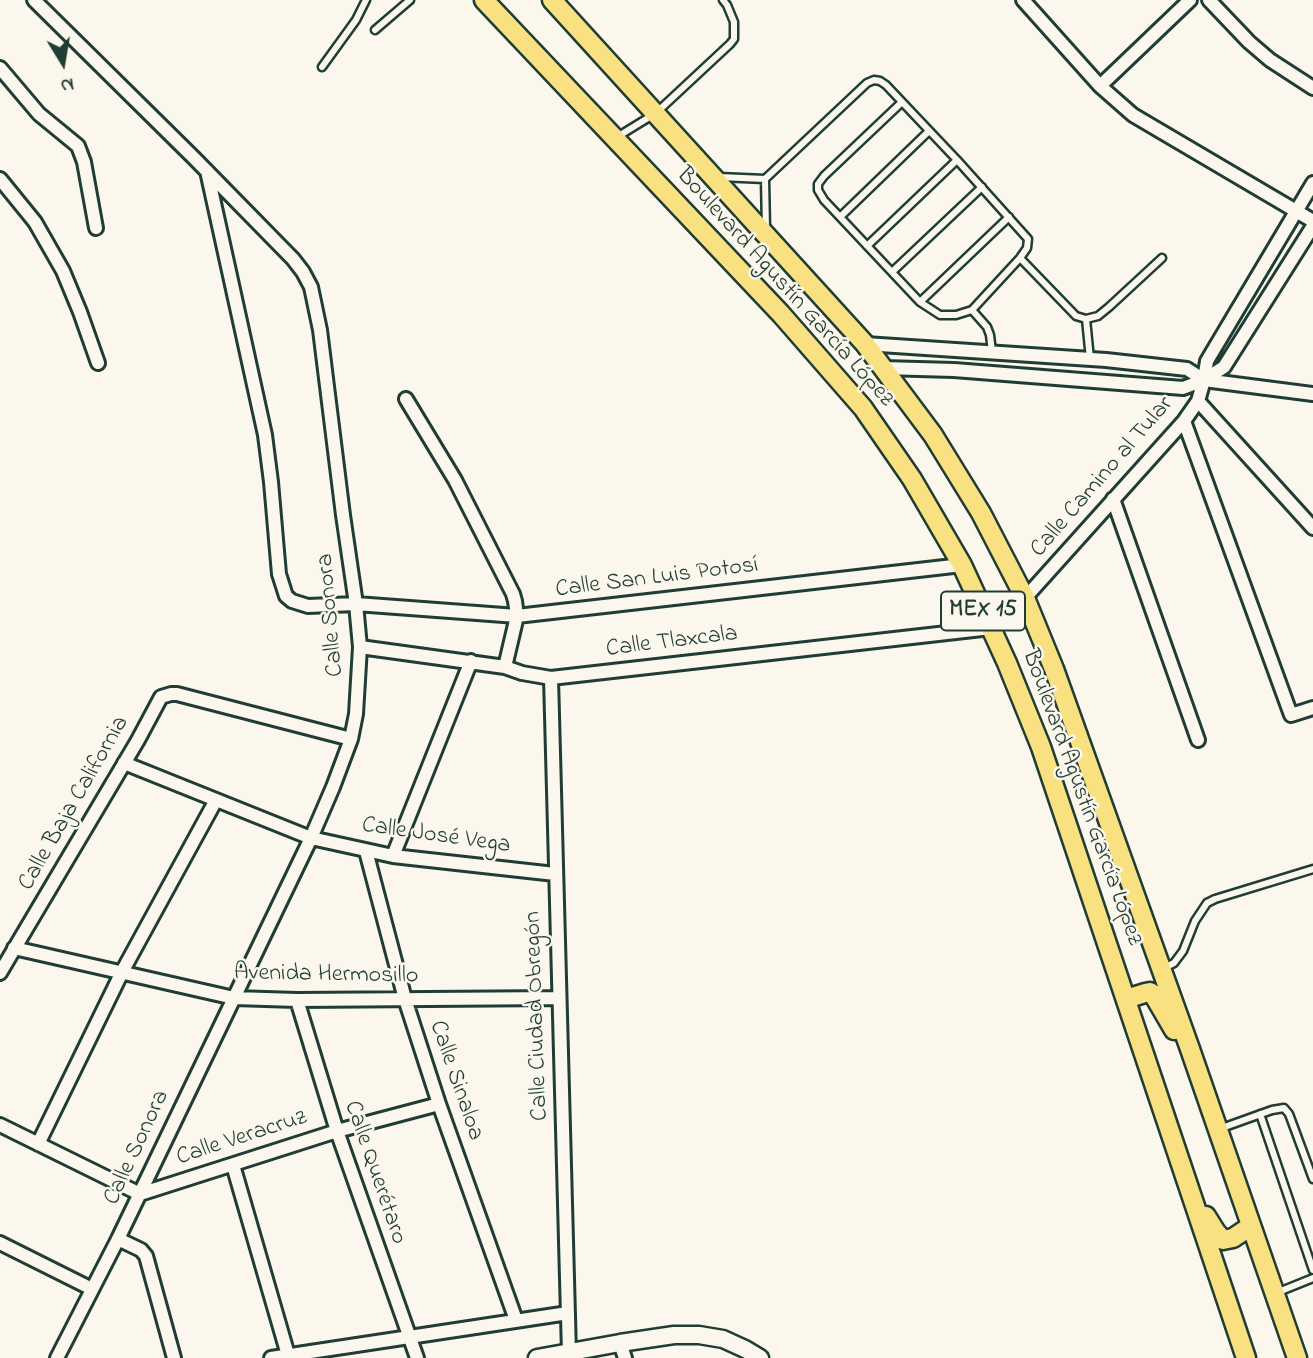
<!DOCTYPE html>
<meta charset="utf-8">
<style>
body{margin:0}
#map{position:relative;width:1313px;height:1358px;overflow:hidden;background:#fbf7ec;font-family:"Indie Flower",sans-serif}
canvas{display:block}
.north{position:absolute;left:28px;top:28px;width:70px;height:70px;-webkit-text-stroke:5px #fbf7ec;paint-order:stroke;rotate:169deg;font-size:19px;font-weight:700;line-height:28px;text-align:center;color:#1f3d34}
.north::after{content:'';display:block;margin:auto;width:24px;height:32px;background:#1f3d34;clip-path:polygon(50% 0,100% 100%,50% 72%,0 100%)}
</style>
<div id="map">
<canvas width="1313" height="1358"></canvas>
<div class="north">N</div>
</div>
<script>
const ctx = document.querySelector('canvas').getContext('2d');
ctx.lineJoin = 'round';
function shape(rows) {
  const path = new Path2D();
  for (const r of rows) {
    path.moveTo(r[0], r[1]);
    for (let i = 2; i < r.length; i += 2) path.lineTo(r[i], r[i + 1]);
  }
  return path;
}
function stroke(path, color, width, dash) {
  ctx.strokeStyle = color;
  ctx.lineWidth = width;
  ctx.lineCap = dash ? 'butt' : 'round';
  ctx.setLineDash(dash || []);
  ctx.stroke(path);
}
function drawText(font, color, halo, rows, align = 'center') {
  ctx.font = font + ' "Indie Flower",sans-serif';
  ctx.lineWidth = 5;
  ctx.setLineDash([]);
  ctx.textBaseline = 'middle';
  ctx.strokeStyle = halo;
  ctx.fillStyle = color;
  for (const [text, x, y, turn = 0] of rows) {
    ctx.save();
    ctx.translate(x, y);
    ctx.rotate((+turn || 0) * Math.PI / 180);
    ctx.textAlign = isNaN(turn) ? turn : align;
    if (halo) ctx.strokeText(text, 0, 0);
    ctx.fillText(text, 0, 0);
    ctx.restore();
  }
}
const lane = shape([
 [375,30,410,0],
 [322,67,356,20,366,0],
 [902,102,824,176,818,184,818,190,824,200,920,302,940,315,956,315,972,310],
 [617,137,656,113,730,44,734,39,734,22,727,5,723,0],
 [719,177,765,179,867,83,874,80,880,81,886,85,957,160,1028,239,1027,248,1020,258,972,310,987,327,990,335,992,352],
 [765,179,766,229],
 [840,217,929,131],
 [867,246,957,160],
 [1020,258,1076,316,1086,319,1098,316,1109,307,1162,258],
 [892,272,982,187],
 [920,302,1009,217],
 [1086,319,1090,359],
 [1162,969,1174,963,1183,951,1195,921,1207,903,1215,899,1313,869],
 [1260,1114,1313,1270],
 [1219,1129,1272,1110,1284,1108,1289,1114,1313,1179],
 [1276,1293,1313,1278]
]);
const street = shape([
 [34,0,194,158,293,259,303,272,311,287,320,330,343,515,356,604,360,647,356,714,351,739,333,787,311,838,118,1239,57,1358],
 [1023,0,1100,86,1133,115,1313,221],
 [1209,0,1249,42,1270,60,1313,88],
 [0,68,39,114,78,146,84,162,96,228],
 [1100,86,1190,0],
 [207,171,265,435,271,482,279,574,286,596,292,601,308,606,356,604,517,616,962,565],
 [0,179,35,222,63,271,80,312,98,363],
 [865,344,1106,360,1187,369,1204,380,1313,394],
 [883,368,954,370,1183,388,1204,380,1224,367,1313,226],
 [406,399,455,480,513,594,515,601,517,616,505,667],
 [1198,401,1313,528],
 [1184,421,1291,715,1313,708],
 [1113,499,1198,740],
 [1025,598,1184,421,1198,401,1204,380,1207,361,1313,183],
 [360,647,505,667,522,673,551,678,991,628],
 [551,678,569,1353],
 [124,763,311,838,393,856,555,874],
 [366,851,405,999,439,1104,516,1320],
 [393,856,471,661],
 [14,948,234,998,297,1000,559,998],
 [0,973,138,740,161,697,171,694,177,694,351,739],
 [297,1000,337,1131,417,1358],
 [0,1125,140,1194,337,1131,439,1104],
 [38,1144,122,972,216,800],
 [233,1165,288,1355],
 [118,1239,141,1250,146,1256,174,1358],
 [0,1243,92,1289],
 [620,1343,625,1358],
 [271,1358,568,1313]
]);
const secondary = shape([
 [537,1358,620,1343,674,1335,699,1335,723,1339,745,1349,760,1358]
]);
const primary = shape([
 [484,0,781,314,863,408,912,479,962,565,1007,663,1041,747,1246,1358],
 [552,0,865,344,933,435,981,513,1025,598,1054,669,1190,1049,1297,1358],
 [1126,999,1145,993,1150,992,1153,994,1174,1030],
 [1206,1216,1216,1232,1223,1240,1233,1238,1251,1226]
]);
stroke(lane, '#1f3d34', 11);
stroke(street, '#1f3d34', 18);
stroke(secondary, '#1f3d34', 21);
stroke(primary, '#1f3d34', 23);
stroke(lane, '#fbf7ec', 6);
stroke(street, '#fbf7ec', 12);
stroke(secondary, '#fbf7ec', 16);
stroke(primary, '#f9e181', 18);
for (const [x, y, w] of [
 [983,611,84]
]) {
  const box = new Path2D();
  box.roundRect(x - w / 2, y - 19.5, w, 39, 5);
  ctx.fillStyle = '#fbf7ec';
  ctx.fill(box);
  stroke(box, '#1f3d34', 2);
}
drawText('bold 23px', '#1f3d34', null, [
 ["MEX 15",983,611]
]);
drawText('24px', '#1f3d34', '#fbf7ec', [
 ["Boulevard Agustín García López",784,288,48],
 ["Calle Camino al Tular",1103,478,-49],
 ["Calle San Luis Potosí",657,579,-7],
 ["Calle Sonora",332,615,-95],
 ["Calle Tlaxcala",672,643,-7],
 ["Boulevard Agustín García López",1081,798,70],
 ["Calle Baja California",75,804,-60],
 ["Calle José Vega",436,837,8],
 ["Avenida Hermosillo",326,976,1],
 ["Calle Ciudad Obregón",538,1016,-92],
 ["Calle Sinaloa",455,1081,71],
 ["Calle Veracruz",242,1139,-18],
 ["Calle Sonora",138,1148,-65],
 ["Calle Querétaro",374,1173,71]
]);
</script>
